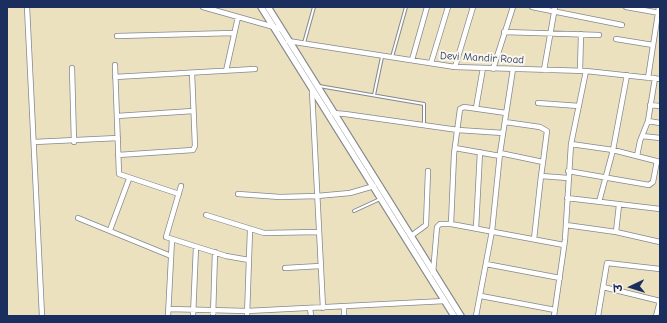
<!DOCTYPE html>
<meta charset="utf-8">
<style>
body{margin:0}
#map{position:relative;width:667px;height:323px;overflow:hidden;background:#ece1bf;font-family:"Comic Neue","Playpen Sans Deva",sans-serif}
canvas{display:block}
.frame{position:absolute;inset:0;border:8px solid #1b2f5e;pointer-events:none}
.north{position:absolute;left:611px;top:267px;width:40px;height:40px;-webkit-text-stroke:3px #fbf7ec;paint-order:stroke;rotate:266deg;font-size:11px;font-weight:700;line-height:16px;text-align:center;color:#1b2f5e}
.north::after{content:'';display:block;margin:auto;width:14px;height:18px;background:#1b2f5e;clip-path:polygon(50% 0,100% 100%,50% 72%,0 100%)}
</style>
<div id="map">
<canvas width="667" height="323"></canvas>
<div class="frame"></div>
<div class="north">उ</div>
</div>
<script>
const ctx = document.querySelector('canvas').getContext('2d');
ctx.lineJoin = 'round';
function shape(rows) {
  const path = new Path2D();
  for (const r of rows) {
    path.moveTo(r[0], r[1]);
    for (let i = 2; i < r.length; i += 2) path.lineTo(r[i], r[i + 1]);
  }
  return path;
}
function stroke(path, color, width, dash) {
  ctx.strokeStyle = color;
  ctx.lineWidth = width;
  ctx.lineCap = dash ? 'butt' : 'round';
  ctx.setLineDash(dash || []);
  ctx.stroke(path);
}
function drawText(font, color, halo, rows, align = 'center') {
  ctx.font = font + ' "Comic Neue",sans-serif';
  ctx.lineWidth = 4;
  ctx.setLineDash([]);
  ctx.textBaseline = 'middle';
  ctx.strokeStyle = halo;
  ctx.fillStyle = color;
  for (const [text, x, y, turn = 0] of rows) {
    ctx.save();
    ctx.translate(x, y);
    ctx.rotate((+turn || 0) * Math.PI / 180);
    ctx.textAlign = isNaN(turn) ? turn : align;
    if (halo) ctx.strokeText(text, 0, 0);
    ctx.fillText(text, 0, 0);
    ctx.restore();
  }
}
const service = shape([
 [304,43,314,7],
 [392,57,406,7],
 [319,86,424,104,424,125],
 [374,95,382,57],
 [354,211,380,199]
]);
const minor = shape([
 [27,7,42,316],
 [203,7,281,29],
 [532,7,622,25],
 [626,7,660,13],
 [504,32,599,35],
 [117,36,234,33],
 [616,39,653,45],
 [288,41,455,67,586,71,660,79],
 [412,60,427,7],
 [431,63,448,7],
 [115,65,119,174,179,194],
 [455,67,473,7],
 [72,68,74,142],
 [493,69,513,7],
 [544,70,555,7],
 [226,71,238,17],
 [580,71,581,34],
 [115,77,255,69],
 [648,78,659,7],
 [312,91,323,308],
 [538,103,579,106],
 [650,105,660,106],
 [476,108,483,68],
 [333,113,345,114,458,130,503,133],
 [117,116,193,111],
 [648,121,660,123],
 [505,122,540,127,547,131,543,162],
 [642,136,660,138],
 [34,142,118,138],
 [571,144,613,150,660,162],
 [455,148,500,156],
 [500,153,543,162,541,176,568,178],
 [118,155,193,150,195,146,192,73],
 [637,156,640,141,648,121,655,78],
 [568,171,649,185,653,182,657,161],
 [181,186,166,237,226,256,249,260],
 [238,194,280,197,317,196,350,193,374,186],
 [567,198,660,209],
 [599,202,613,150,627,75],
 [206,215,264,233,318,232],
 [78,218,171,256],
 [451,224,454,154,460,109,464,107,506,113],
 [566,225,616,232,660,242],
 [476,228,480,152],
 [110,230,129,179],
 [616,232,619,205],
 [411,236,426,225,428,171],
 [534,239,541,176],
 [486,264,560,278],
 [285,268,320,266],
 [433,273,437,227,440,224,451,224,564,245],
 [603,287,660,301,656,316],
 [481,296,555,310],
 [344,307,344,316],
 [310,308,311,316],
 [169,309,247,311,445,301],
 [168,316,172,239],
 [193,316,196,247],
 [213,316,215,252],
 [247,316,250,230],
 [476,316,492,231,500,153,513,69],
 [554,316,565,240,571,144,586,71],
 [598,316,607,263,660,269]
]);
const tertiary = shape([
 [261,7,454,316],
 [268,7,461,316]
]);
stroke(service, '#84888e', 4);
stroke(minor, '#84888e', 6);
stroke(tertiary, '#84888e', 8);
stroke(service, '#fff', 2);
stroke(minor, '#fff', 4.5);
stroke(tertiary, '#fff', 5.5);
drawText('11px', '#1b2f5e', '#fbf7ec', [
 ["Devi Mandir Road",482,58,3]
]);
</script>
